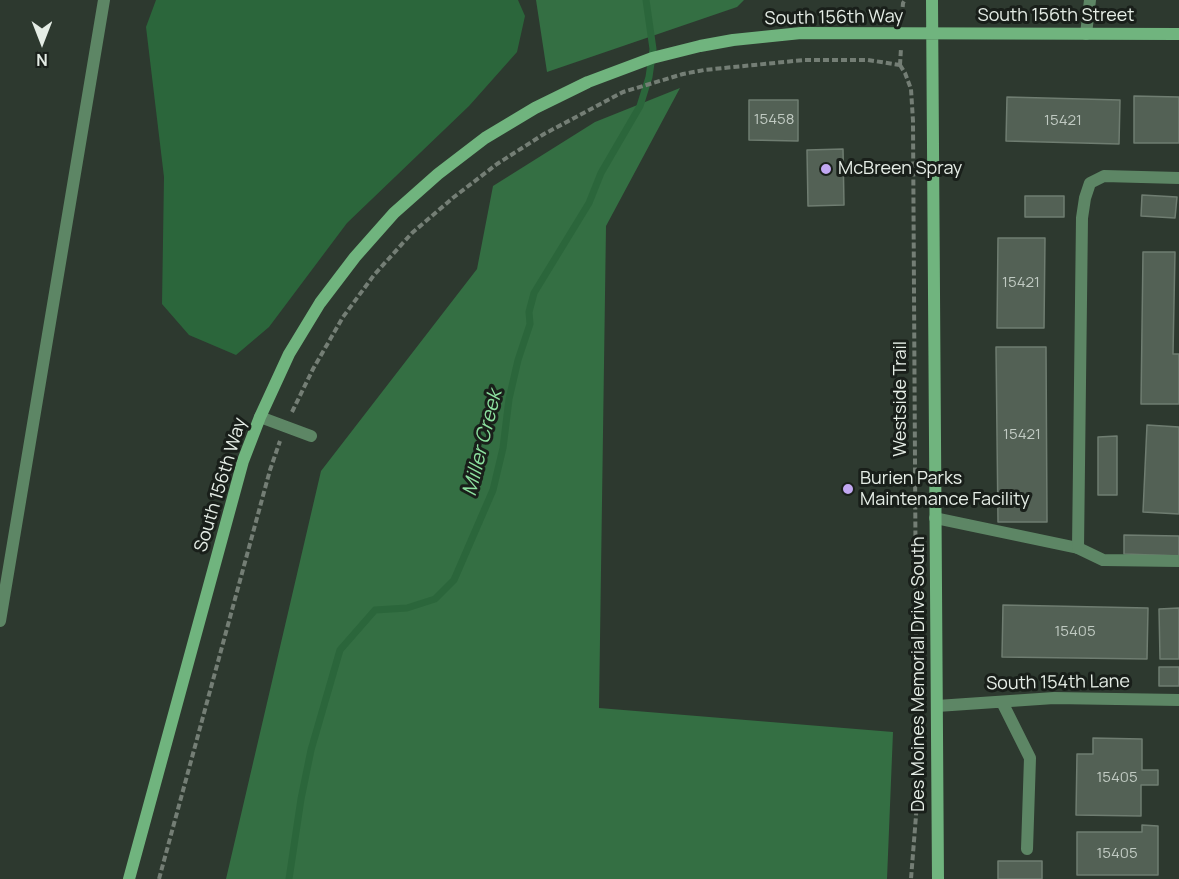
<!DOCTYPE html>
<style>
body{margin:0}
#map{position:relative;width:1179px;height:879px;overflow:hidden;background:#2d392f;font-family:Manrope,sans-serif}
canvas{display:block}
.north{position:absolute;left:12px;top:12px;width:60px;height:60px;-webkit-text-stroke:4px #191f1a;paint-order:stroke;rotate:180deg;font-size:16px;font-weight:700;line-height:24px;text-align:center;color:#e5ede6}
.north::after{content:'';display:block;margin:auto;width:21px;height:27px;background:#e5ede6;clip-path:polygon(50% 0,100% 100%,50% 72%,0 100%)}
</style>
<div id="map">
<canvas width="1179" height="879"></canvas>
<div class="north">N</div>
</div>
<script>
const ctx = document.querySelector('canvas').getContext('2d');
ctx.lineJoin = 'round';
function paint(path, color) {
  ctx.fillStyle = color;
  ctx.fill(path, 'evenodd');
}
function shape(rows) {
  const path = new Path2D();
  for (const r of rows) {
    path.moveTo(r[0], r[1]);
    for (let i = 2; i < r.length; i += 2) path.lineTo(r[i], r[i + 1]);
  }
  return path;
}
function stroke(path, color, width, dash) {
  ctx.strokeStyle = color;
  ctx.lineWidth = width;
  ctx.lineCap = dash ? 'butt' : 'round';
  ctx.setLineDash(dash || []);
  ctx.stroke(path);
}
function drawText(font, color, halo, rows, align = 'center') {
  ctx.font = font + ' Manrope,sans-serif';
  ctx.lineWidth = 6;
  ctx.setLineDash([]);
  ctx.textBaseline = 'middle';
  ctx.strokeStyle = halo;
  ctx.fillStyle = color;
  for (const [text, x, y, turn = 0] of rows) {
    ctx.save();
    ctx.translate(x, y);
    ctx.rotate((+turn || 0) * Math.PI / 180);
    ctx.textAlign = isNaN(turn) ? turn : align;
    if (halo) ctx.strokeText(text, 0, 0);
    ctx.fillText(text, 0, 0);
    ctx.restore();
  }
}
paint(shape([
 [536,0,744,0,737,7,547,72],
 [680,88,606,226,599,708,893,732,887,879,226,879,321,471,477,269,493,186,595,122]
]), '#346f43');
paint(shape([
 [156,0,518,0,525,16,517,52,469,106,347,223,269,327,236,355,189,335,162,304,164,177,146,27]
]), '#2b663b');
stroke(shape([
 [289,879,301,799,311,750,340,650,375,610,407,608,435,599,454,580,493,490,503,448,509,399,518,360,530,324,529,312,534,293,589,203,601,173,640,106,649,77,653,49,646,0]
]), '#2b663b', 7);
const building = shape([
 [1134,96,1179,97,1179,143,1134,143,1134,96],
 [1007,97,1120,100,1119,144,1006,141,1007,97],
 [749,100,798,100,798,141,749,140,749,100],
 [843,149,844,205,808,206,807,150,843,149],
 [1142,195,1177,197,1175,218,1141,216,1142,195],
 [1025,196,1064,196,1064,217,1025,217,1025,196],
 [998,238,1045,238,1044,328,997,328,998,238],
 [1143,252,1175,252,1173,354,1179,354,1179,404,1141,404,1143,252],
 [996,347,1046,347,1047,522,998,522,996,347],
 [1147,425,1179,427,1179,514,1143,512,1147,425],
 [1117,436,1117,495,1098,495,1098,437,1117,436],
 [1124,535,1179,536,1179,556,1124,554,1124,535],
 [1003,605,1148,608,1147,659,1002,657,1003,605],
 [1179,608,1179,659,1160,659,1159,609,1179,608],
 [1159,667,1179,667,1179,686,1159,686,1159,667],
 [1093,738,1142,739,1142,770,1158,770,1158,785,1141,785,1141,816,1076,815,1077,754,1093,754,1093,738],
 [1142,825,1158,826,1158,875,1077,875,1077,832,1142,832,1142,825],
 [998,861,1042,861,1042,879,998,879,998,861]
]);
paint(building, '#536155');
stroke(building, '#6f7d71', 1.5);
stroke(shape([
 [902,16,903,3,905,0],
 [900,65,905,73,911,89,913,121,917,803,911,879],
 [900,65,901,48],
 [292,412,313,369,343,317,374,275,412,233,454,197,497,164,544,134,623,92,683,74,704,70,804,60,868,60,900,65],
 [159,879,270,470,280,441]
]), '#747e75', 4, [6, 3]);
stroke(shape([
 [1086,34,1090,0],
 [260,417,311,436],
 [935,518,1078,548],
 [0,621,104,0],
 [1002,702,1030,758,1027,849],
 [937,706,1054,698,1179,700]
]), '#5d8665', 12);
stroke(shape([
 [1179,178,1104,176,1090,183,1085,198,1082,218,1078,548,1103,560,1179,561]
]), '#5d8665', 12);
stroke(shape([
 [932,0,938,879],
 [129,879,243,461,260,417,289,354,320,303,355,257,394,213,438,174,485,138,535,108,588,82,652,58,700,46,733,40,801,33,1179,34]
]), '#70b47e', 12);
for (const [x, y, r, color] of [
 [826,169,6,"#c2a8f2"],
 [848,489,6,"#c2a8f2"]
]) {
  const dot = new Path2D();
  dot.arc(x, y, r, 0, 2 * Math.PI);
  ctx.fillStyle = color;
  ctx.fill(dot);
  stroke(dot, '#191f1a', 2);
}
drawText('15px', '#c0cac2', null, [
 ["15458",774,120],
 ["15421",1063,121],
 ["15421",1021,283],
 ["15421",1022,435],
 ["15405",1075,632],
 ["15405",1117,778],
 ["15405",1117,854]
]);
drawText('18px', '#e5ede6', '#191f1a', [
 ["South 156th Street",1056,16],
 ["South 156th Way",834,18,-1],
 ["Westside Trail",901,399,-90],
 ["South 156th Way",221,485,-73],
 ["Des Moines Memorial Drive South",919,674,-90],
 ["South 154th Lane",1058,683,-1]
]);
drawText('18px', '#e5ede6', '#191f1a', [
 ["McBreen Spray",838,169],
 ["Burien Parks",860,479],
 ["Maintenance Facility",860,500]
], 'left');
drawText('italic 20px', '#8de19f', '#191f1a', [
 ["Miller Creek",483,443,-76]
]);
</script>
